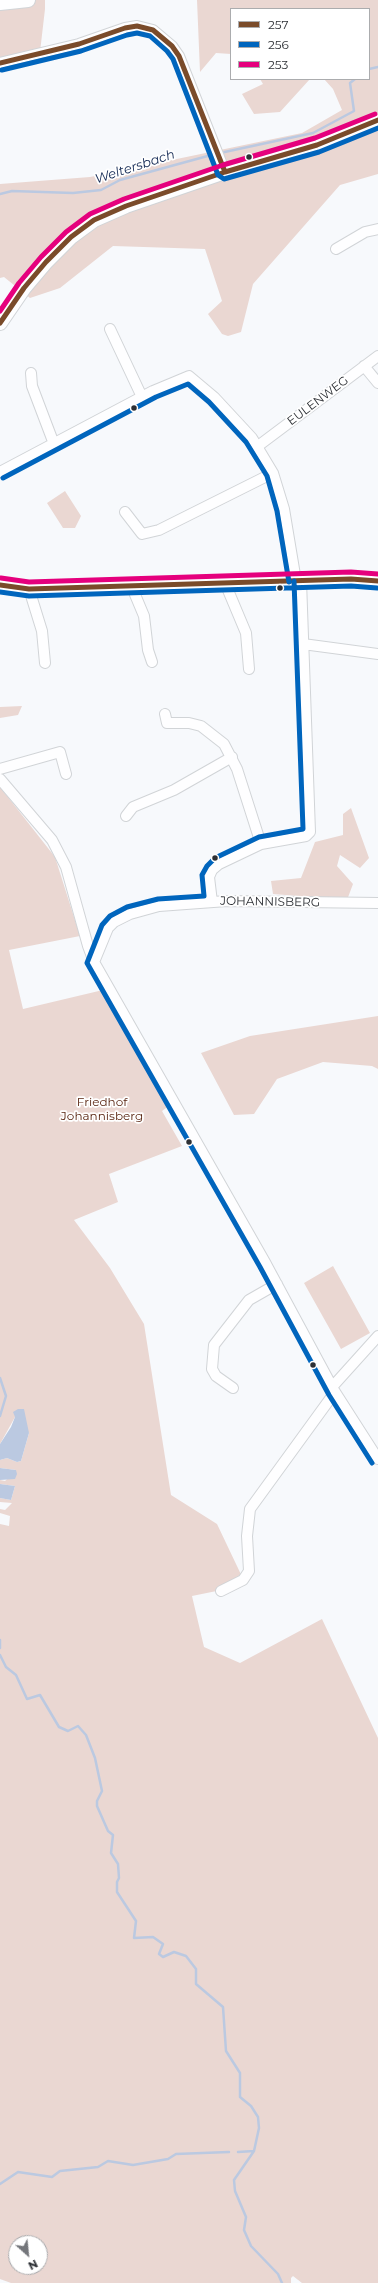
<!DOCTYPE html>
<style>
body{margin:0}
#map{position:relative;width:378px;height:2283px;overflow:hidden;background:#f7f9fc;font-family:Montserrat,sans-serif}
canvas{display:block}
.legend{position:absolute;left:230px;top:8px;width:140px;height:72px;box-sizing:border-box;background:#fff;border:1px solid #abacae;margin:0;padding:5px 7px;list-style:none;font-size:12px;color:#2d3035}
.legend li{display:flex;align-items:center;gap:8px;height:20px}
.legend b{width:20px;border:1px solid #abacae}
.north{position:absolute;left:8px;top:2235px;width:40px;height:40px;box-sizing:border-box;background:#fff;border:1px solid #abacae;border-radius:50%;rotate:153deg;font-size:11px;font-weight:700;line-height:16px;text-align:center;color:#2d3035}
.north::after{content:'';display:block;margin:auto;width:14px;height:18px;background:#74767b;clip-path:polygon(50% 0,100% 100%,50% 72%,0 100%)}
</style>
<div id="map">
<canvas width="378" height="2283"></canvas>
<ul class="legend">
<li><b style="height:5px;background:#7a4b2a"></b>257</li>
<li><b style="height:5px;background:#0065bd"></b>256</li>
<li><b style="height:5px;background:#e5007d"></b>253</li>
</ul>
<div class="north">N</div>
</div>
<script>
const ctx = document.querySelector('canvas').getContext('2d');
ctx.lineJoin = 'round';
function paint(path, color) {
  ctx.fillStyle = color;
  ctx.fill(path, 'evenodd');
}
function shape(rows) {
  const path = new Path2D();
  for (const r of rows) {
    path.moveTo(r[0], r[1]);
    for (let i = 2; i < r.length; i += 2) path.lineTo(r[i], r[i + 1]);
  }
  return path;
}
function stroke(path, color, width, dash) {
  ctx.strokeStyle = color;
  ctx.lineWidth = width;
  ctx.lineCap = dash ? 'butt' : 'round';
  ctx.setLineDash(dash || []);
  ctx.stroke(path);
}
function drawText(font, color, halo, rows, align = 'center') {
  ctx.font = font + ' Montserrat,sans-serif';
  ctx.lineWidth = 3.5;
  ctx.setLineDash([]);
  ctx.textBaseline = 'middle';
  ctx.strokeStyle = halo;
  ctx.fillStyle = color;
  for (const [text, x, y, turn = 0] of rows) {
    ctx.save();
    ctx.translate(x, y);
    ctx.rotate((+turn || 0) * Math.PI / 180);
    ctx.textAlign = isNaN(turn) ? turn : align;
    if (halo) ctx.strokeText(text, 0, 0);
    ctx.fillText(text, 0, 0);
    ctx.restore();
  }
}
paint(shape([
 [0,0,45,0,45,9,40,52,0,61],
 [197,0,378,0,378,174,340,185,253,284,241,332,228,336,222,334,208,314,222,301,205,249,113,246,60,288,30,298,4,277,0,278,0,184,90,177,302,133,342,110,333,89,324,79,369,79,369,9,231,9,231,54,216,53,200,72],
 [260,79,310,79,280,112,254,114,242,94,263,84],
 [65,491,81,516,75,528,63,528,47,503],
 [22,706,18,715,0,718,0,707],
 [0,787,55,857,80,936,9,950,23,1009,103,990,170,1105,162,1111,182,1146,109,1174,118,1202,74,1220,110,1268,144,1324,171,1495,217,1524,246,1585,192,1596,204,1647,240,1663,322,1619,378,1738,378,2283,302,2283,293,2276,291,2278,291,2283,11,2283,0,2279,0,1524,9,1526,10,1516,0,1513,0,1509,5,1510,12,1503,0,1502,0,1498,11,1500,15,1486,0,1484,0,1480,5,1481,16,1470,0,1468,0,1460,7,1458,17,1462,21,1461,29,1433,15,1417,0,1444],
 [16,2243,40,2243,40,2267,16,2267],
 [351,808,369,858,360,868,340,855,337,866,353,884,347,900,273,894,271,881,301,878,315,842,343,835,343,814],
 [378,1016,378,1069,372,1066,323,1062,277,1079,254,1114,234,1115,201,1053,250,1036],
 [333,1266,370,1333,341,1349,304,1283]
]), '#ead7d2');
paint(shape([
 [18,1409,24,1409,29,1433,21,1461,17,1462,7,1458,0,1460,0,1444,11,1427,15,1417,13,1412],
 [0,1468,16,1470,17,1474,15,1479,0,1480],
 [0,1484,15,1486,11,1500,0,1498]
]), '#bbc9e1');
stroke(shape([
 [369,69,378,67],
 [220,153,313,133,354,111,350,83,355,79],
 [0,194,12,191,73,193,101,190,120,180,215,154],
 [0,1378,6,1396,0,1416],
 [0,1640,0,1648],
 [0,1655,6,1667,16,1675,27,1699,40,1695,59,1727,68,1731,78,1726,86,1735,95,1758,102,1791,97,1801,97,1806,108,1831,113,1835,111,1853,118,1864,119,1878,117,1882,117,1892,136,1921,134,1938,153,1937,163,1944,159,1954,163,1957,174,1952,186,1956,196,1969,196,1984,223,2007,226,2051,240,2073,240,2097,251,2106,258,2117,259,2128,254,2151,234,2180,235,2191,246,2217,244,2230,251,2246,278,2274,282,2283],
 [238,2152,254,2151],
 [0,2184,18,2172,52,2177,60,2171,98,2167,108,2161,133,2165,168,2159,176,2154,229,2152]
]), '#bbc9e1', 2.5);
const street = shape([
 [0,63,79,44,125,28,137,26,153,30,172,46,179,56,225,172],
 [336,249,365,232,378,229],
 [110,329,142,397],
 [364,366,378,383],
 [31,373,32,386,54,444],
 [258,446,378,356],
 [0,472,153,391,189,376,214,397,252,438,273,473,284,509,296,581],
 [125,512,142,534,159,530,273,473],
 [225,583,246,633,249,669],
 [131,585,144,616,148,650,152,662],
 [29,589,42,631,45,663],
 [303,644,378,654],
 [165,714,167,723,189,723,201,726,224,744,237,769,261,844],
 [0,769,60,752,66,774],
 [0,779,52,840,66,867,88,946,94,962,266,1264,335,1392,378,1459],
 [126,816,133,807,174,790,232,757],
 [212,902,209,877,212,870,219,864,261,844,306,836,310,832,301,581],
 [94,962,108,928,114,922,130,914,159,906,227,901,378,903],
 [333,1386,378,1336],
 [233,1388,216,1376,212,1369,214,1345,249,1300,277,1284],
 [221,1591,243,1580,249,1571,247,1536,250,1509,335,1392]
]);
const secondary = shape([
 [0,3,28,0],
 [0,323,24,288,46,262,71,237,94,220,126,206,225,172,317,145,378,120],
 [0,585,29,589,351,579,378,581]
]);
stroke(street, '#d1d4d7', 12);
stroke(secondary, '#d1d4d7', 16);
stroke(street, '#fefeff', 10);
stroke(secondary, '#fefeff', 14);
stroke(shape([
 [0,63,79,44,125,28,137,26,153,30,172,46,179,56,225,172],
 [0,323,24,288,46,262,71,237,94,220,126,206,225,172,317,145,378,120],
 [0,585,29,589,351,579,378,581]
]), '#7a4b2a', 5);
stroke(shape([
 [2,70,81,51,127,35,137,33,150,36,167,51,173,59,218,175,224,179,319,152,378,128],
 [3,478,156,397,188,384,209,402,246,442,267,476,277,511,289,582],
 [294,581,303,829,259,837,215,858,207,866,202,875,204,896,158,899,127,907,110,916,102,925,87,963,260,1267,329,1395,372,1463],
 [0,592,29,596,351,586,377,588]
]), '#0065bd', 5);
stroke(shape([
 [0,311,19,283,41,257,66,232,90,214,124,199,223,165,315,138,375,114],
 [1,578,29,582,351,572,378,574]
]), '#e5007d', 5);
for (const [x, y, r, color] of [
 [249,157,3.5,"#2d3035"],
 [134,408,3.5,"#2d3035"],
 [280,588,3.5,"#2d3035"],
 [215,858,3.5,"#2d3035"],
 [189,1142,3.5,"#2d3035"],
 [313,1365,3.5,"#2d3035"]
]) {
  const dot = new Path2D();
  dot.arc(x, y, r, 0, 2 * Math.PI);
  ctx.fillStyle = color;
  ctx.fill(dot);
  stroke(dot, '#fff', 1.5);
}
drawText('12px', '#2d3035', '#fff', [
 ["EULENWEG",318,401,-37],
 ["JOHANNISBERG",270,902,1]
]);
drawText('12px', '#592511', '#fff', [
 ["Friedhof",102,1102],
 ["Johannisberg",102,1116]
]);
drawText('italic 13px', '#122853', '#fff', [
 ["Weltersbach",135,167,-18]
]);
</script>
